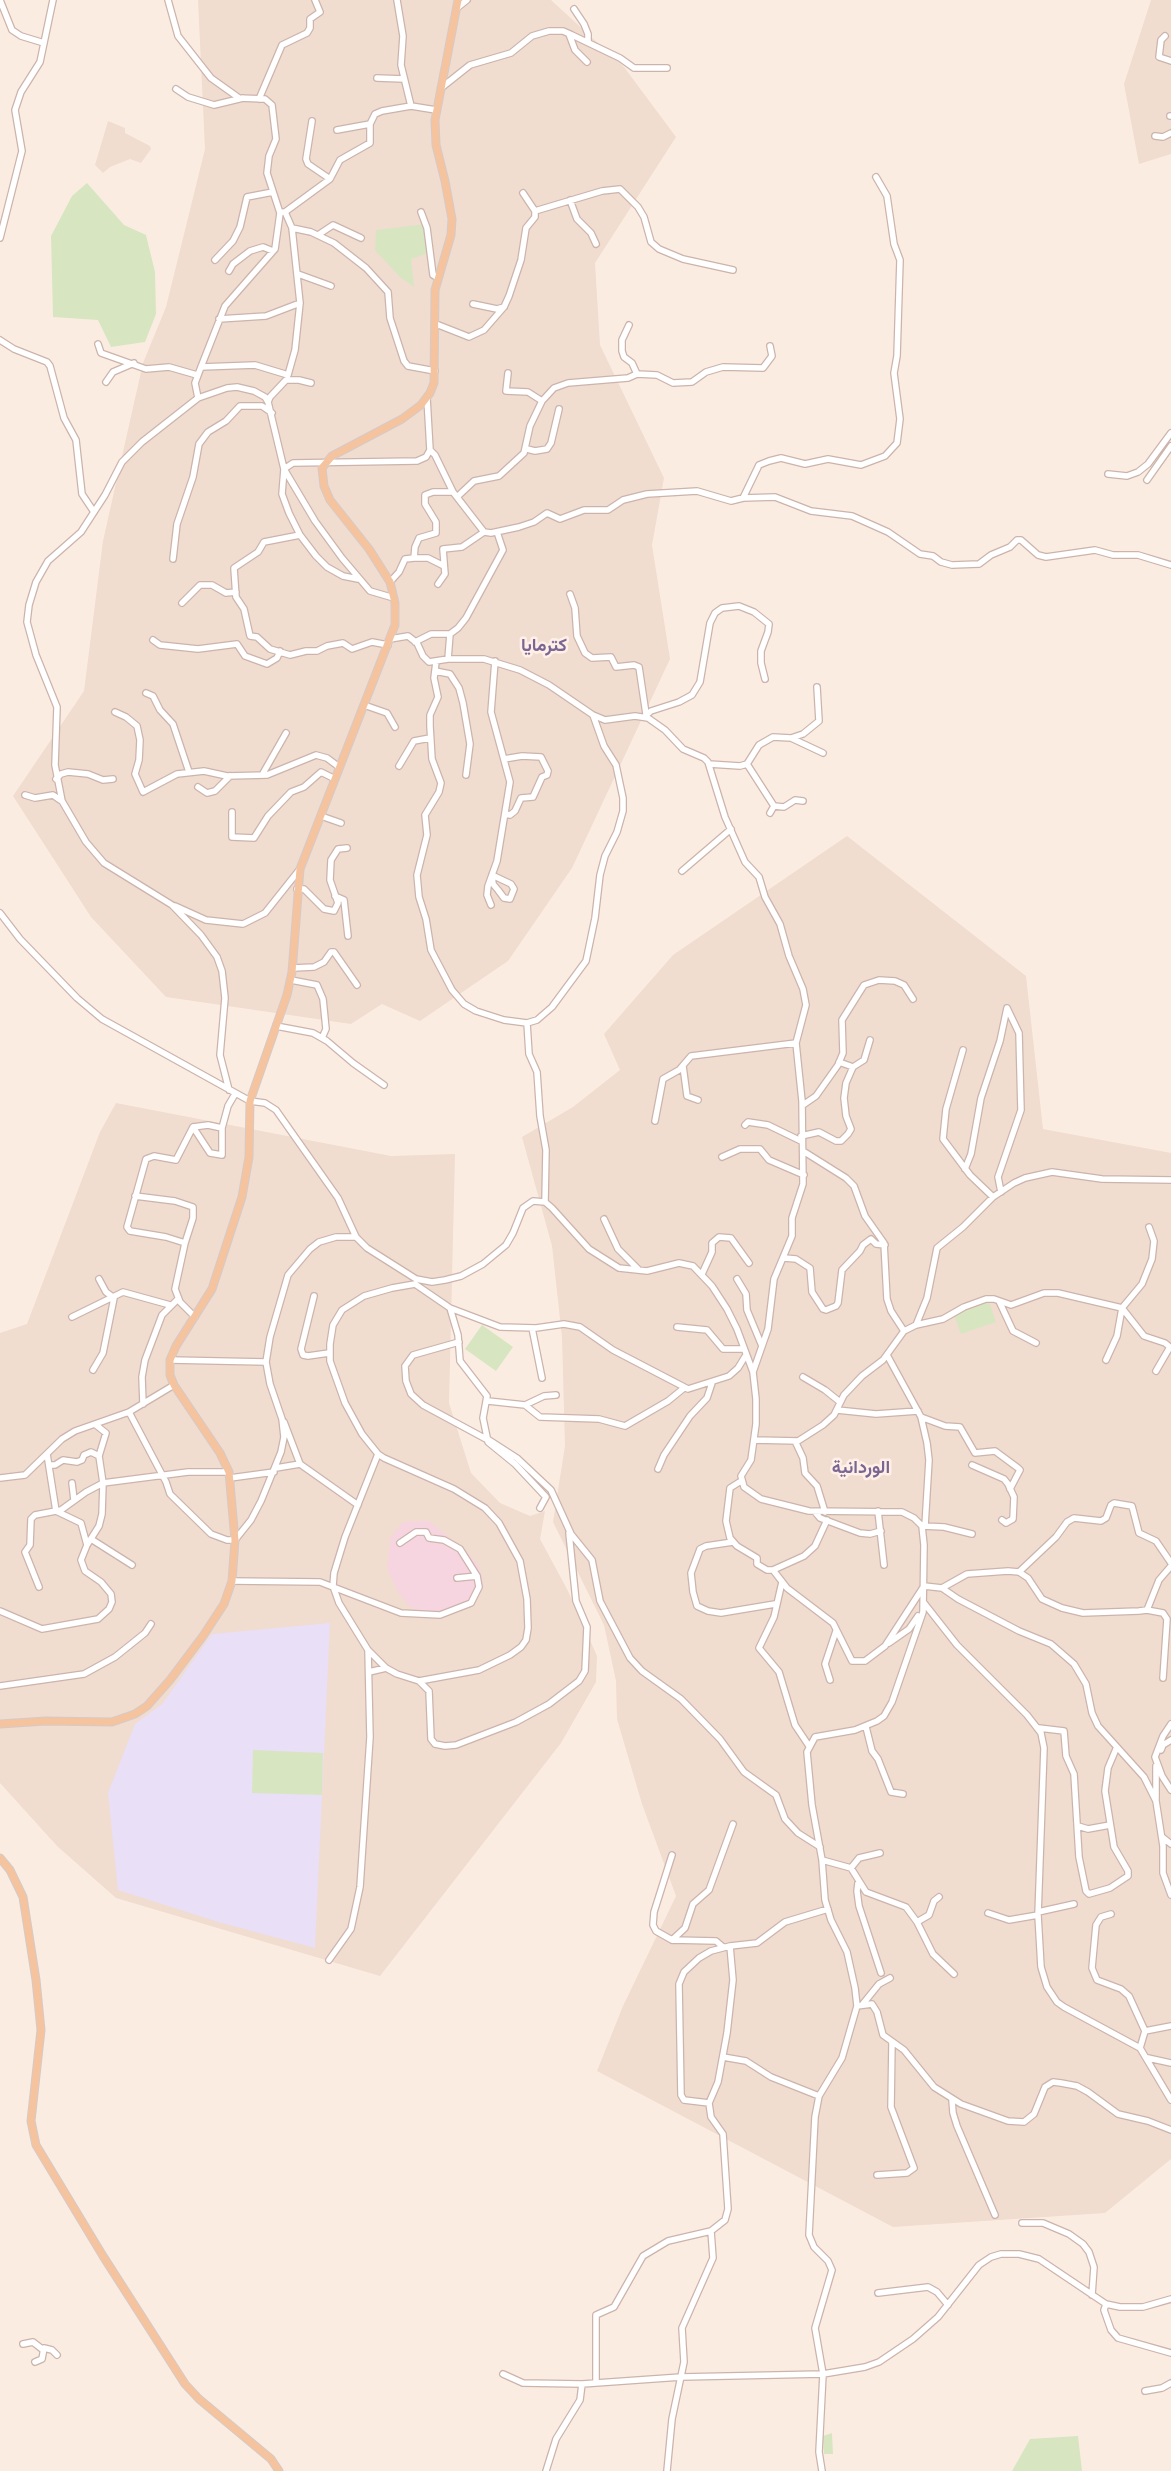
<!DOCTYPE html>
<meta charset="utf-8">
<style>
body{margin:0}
canvas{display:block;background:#faece1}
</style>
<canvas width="1171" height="2471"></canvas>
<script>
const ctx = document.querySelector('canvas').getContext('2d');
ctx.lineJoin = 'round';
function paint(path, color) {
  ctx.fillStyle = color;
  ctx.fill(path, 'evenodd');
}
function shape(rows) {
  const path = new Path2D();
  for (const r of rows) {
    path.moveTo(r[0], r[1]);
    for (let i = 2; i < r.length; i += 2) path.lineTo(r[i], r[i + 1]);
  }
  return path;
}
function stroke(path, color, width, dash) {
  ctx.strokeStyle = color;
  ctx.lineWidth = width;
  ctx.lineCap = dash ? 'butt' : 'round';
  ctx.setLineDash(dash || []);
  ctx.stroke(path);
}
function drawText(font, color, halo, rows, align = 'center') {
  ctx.font = font + ' Jost,Vazirmatn,sans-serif';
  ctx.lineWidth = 5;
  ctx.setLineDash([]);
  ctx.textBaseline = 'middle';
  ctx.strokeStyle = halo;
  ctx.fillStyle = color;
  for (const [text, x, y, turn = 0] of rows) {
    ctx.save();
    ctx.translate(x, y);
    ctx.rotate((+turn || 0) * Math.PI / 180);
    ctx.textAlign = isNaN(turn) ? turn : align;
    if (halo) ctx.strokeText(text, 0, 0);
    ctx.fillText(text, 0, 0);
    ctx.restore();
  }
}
paint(shape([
 [198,0,551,0,624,67,676,137,595,263,600,345,664,478,652,545,670,659,572,868,508,961,420,1021,382,1004,351,1024,166,997,91,917,13,796,84,691,103,541,143,363,166,307,205,149],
 [1151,0,1171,0,1171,154,1139,164,1124,84],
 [108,121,125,128,125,133,150,146,151,149,141,163,130,159,110,167,103,173,95,165],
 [847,836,1026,976,1043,1129,1171,1153,1171,2159,1105,2213,893,2227,597,2071,623,2006,676,1896,642,1804,617,1719,616,1681,604,1625,553,1522,565,1446,562,1337,552,1246,522,1137,573,1107,620,1070,604,1034,673,955],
 [116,1103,391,1156,455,1154,449,1403,471,1473,500,1503,530,1516,545,1511,540,1539,567,1589,597,1656,596,1682,561,1743,380,1976,116,1898,57,1846,0,1783,0,1333,27,1324,100,1132]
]), '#f1dcd0');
paint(shape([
 [330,1623,315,1948,218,1922,118,1890,108,1793,135,1724,162,1704,212,1634]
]), '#e9dff6');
paint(shape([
 [429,1521,468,1553,480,1569,484,1586,467,1602,432,1613,410,1607,398,1592,387,1567,391,1537,403,1522]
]), '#f7d5e0');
paint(shape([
 [87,183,124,225,146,235,155,272,156,314,145,342,111,347,98,320,53,317,51,236,72,196],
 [426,224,426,254,411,259,414,287,400,277,375,250,376,230],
 [989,1302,996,1322,961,1334,954,1315],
 [482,1325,513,1347,496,1371,465,1349],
 [253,1750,323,1753,322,1795,252,1793],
 [832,2433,833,2454,824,2454,823,2436],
 [1078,2436,1082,2471,1012,2471,1030,2439]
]), '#d7e6c1');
const minor = shape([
 [0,0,12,30,21,36,44,43],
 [168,0,178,36,211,78,239,98,265,99,272,105,276,139,269,156,267,173,280,213],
 [397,0,403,36,401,65,411,106],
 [457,8,467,0],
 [574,9,584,24,588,34,588,42],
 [569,34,575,50,587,62],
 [1165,36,1161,40,1159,57,1171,61],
 [377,78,404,79],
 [441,88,470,65,511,53,532,36,549,31,563,31,572,35,620,58,634,68,667,68],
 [176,89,188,97,214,105,243,98],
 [259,99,282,45,307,33,310,28,310,19,320,12,315,0],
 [1170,116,1171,116],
 [312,121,306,159,308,164,330,179],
 [337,130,370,124],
 [1155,136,1163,137,1171,133],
 [523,193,535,211],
 [570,200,577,219,591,233,596,244],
 [421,212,427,228,433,275,438,278],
 [292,228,311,232,334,243,366,268,388,292,390,318,404,361,408,366,435,371],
 [318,235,333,225,361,238],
 [0,238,22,151,15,110,21,92,40,62,53,0],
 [215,260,233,241,240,227,247,197,273,192],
 [229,271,233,264,250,251,263,247,273,251],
 [298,274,331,286],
 [473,304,497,309,504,307],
 [219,319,266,316,300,303],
 [436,324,469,337,484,330,504,307,509,296,521,260,526,228,535,217,535,211,602,191,620,189,638,207,644,217,651,242,659,249,683,259,733,270],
 [629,325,622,340,622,351,624,357,632,363,637,374],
 [0,340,14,349,47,362,50,366,64,418,76,440,82,494,94,512],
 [98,344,101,353,146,369,169,367,197,375],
 [201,367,225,306,275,249,280,213,283,212],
 [508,373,506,391,528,392,542,401],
 [106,382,113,372,134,363],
 [198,398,195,383,201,367,255,365,288,375,295,350,300,303,292,228,285,212,330,179,340,160,370,143,370,124,375,114,382,111,411,106,436,110],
 [427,398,430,450,435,455,453,492,484,532,491,533,519,527,534,522,547,513,560,519,584,510,608,510,623,500,647,494,697,491,731,501,743,498,775,497,811,511,852,516,888,532,920,554,933,556,941,562,952,565,979,564,991,555,1010,547,1017,540,1021,540,1038,555,1046,557,1095,550,1113,555,1138,555,1171,565],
 [268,402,270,397,286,380,299,380,311,383],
 [527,449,535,451,547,449,551,443,559,409],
 [1108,474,1127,476,1138,472,1148,464,1171,433],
 [1147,480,1171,446],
 [457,497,474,481,499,476,524,453,530,426,542,401,554,388,568,383,628,378,637,374,657,375,673,383,692,382,706,372,723,367,763,368,772,356,770,346],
 [743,498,759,465,769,461,781,458,805,464,828,459,861,465,885,456,897,443,900,419,894,373,897,356,900,260,894,244,887,196,876,177],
 [300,535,264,542,258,552,234,568,236,597,244,609,250,636,257,637,270,649,290,655,306,651,317,651,327,646,343,643,352,649,372,642,388,645],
 [414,558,428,558,444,566],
 [173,559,177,524,193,477,199,444,208,432,226,421,240,406,262,406,272,413],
 [358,579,343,576,327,567,316,556,300,535,289,513,282,494,284,469,293,463,417,461,426,457,430,450],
 [390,582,399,572,405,559,414,558,415,547,419,538,436,533,436,522,425,504,425,495,433,492,453,492],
 [438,584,445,574,443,549,462,547,484,532],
 [570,594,575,608,577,636,585,653,592,658,611,657,616,667,634,665,639,667,646,714],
 [182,603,200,585,212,585,226,593,236,592],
 [390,639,408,636,417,643,423,656,429,662,448,659,484,659,520,670,549,685,593,715,605,720,635,716,648,718,665,730,683,749,704,758,708,762,725,817,745,862,759,877,765,897,780,924,789,956,803,989,806,1005,796,1043,802,1101,803,1184,792,1218,792,1236,774,1279,768,1329,753,1372],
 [153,640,160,645,198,649,237,644,245,656,267,664,277,658,280,651],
 [415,642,431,634,450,634],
 [448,659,450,634,458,628,466,618,503,550,497,532],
 [436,662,434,678,438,697,430,715,430,726,432,759,441,783,439,792,425,815,427,835,417,875,419,897,426,919,431,950,452,990,464,1004,476,1011,504,1020,527,1023,529,1054,537,1072,540,1116,546,1150,545,1202],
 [435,671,450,674,459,688,463,703,470,744,466,775],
 [146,693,153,696,160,710,173,724,189,772],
 [364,705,387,713,395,727],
 [115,712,126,717,137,726,140,740,139,760,135,774,143,792,177,774,204,771,227,776,267,775,316,755,327,758,339,767],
 [644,717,651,711,679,702,692,695,700,682,710,623,715,613,722,608,739,606,754,612,769,624,768,632,761,651,761,663,765,679],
 [791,738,803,734,819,721,817,687],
 [504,759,522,756,541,757,548,771,547,775,542,777,533,797,521,798,515,811,510,815,505,814],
 [709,764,740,766,747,764,759,745,773,737,791,738,823,753],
 [747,764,774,806,784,807,795,800,803,801],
 [399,766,414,741,430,738],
 [262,775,286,733],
 [56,779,61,774,68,772,88,774,103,780,113,779],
 [198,787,207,793,215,791,230,776],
 [25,795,35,798,53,795,60,800],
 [232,812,232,837,254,838,268,816,291,792,304,787,321,772,335,779],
 [770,813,774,806],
 [321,816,341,823],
 [682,871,731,829],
 [492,875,511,884,514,889,510,899,504,898,498,890,493,884,492,875],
 [297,889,304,889,324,909,334,911,338,903,330,880,331,860,338,849,347,848],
 [335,896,344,900,348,936],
 [491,905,487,895,488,886,497,861,510,782,491,712,495,661],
 [175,906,206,920,243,924,265,913,300,869],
 [0,913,20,939,77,998,102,1019,250,1101,265,1103,276,1110,338,1198,356,1237,367,1248,416,1279,432,1282,445,1280,461,1276,483,1264,506,1245,513,1233,523,1208,533,1201,545,1202,552,1208,589,1249,619,1268,647,1271,679,1263,693,1266,712,1286,727,1309,737,1329,753,1372,756,1399,756,1424,751,1460,741,1476,744,1487,761,1499,809,1511,902,1512,914,1518,922,1526,924,1545,923,1612,892,1702,884,1716,877,1721,855,1730,815,1737,807,1752,812,1805,822,1860,825,1900,831,1920,847,1952,855,1988,857,2006,842,2058,819,2096,815,2117,809,2235,814,2247,828,2261,832,2270,815,2328,823,2374,819,2452,822,2471],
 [293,968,314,967,324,962,331,952,334,952,357,985],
 [291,980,317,985,323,999,326,1029,322,1038],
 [527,1023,537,1020,552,1007,586,961,595,918,600,875,605,856,617,832,623,811,623,798,616,765,604,746,593,715],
 [276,1026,313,1033,327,1041,353,1063,384,1085],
 [963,1050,946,1109,943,1139,970,1175,993,1197],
 [839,1062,853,1067],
 [683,1066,687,1096,698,1100],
 [229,1090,220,1055,225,998,222,971,217,957,201,935,172,905,104,863,86,842,62,801,55,765,57,707,36,655,27,622,29,605,36,582,48,561,81,532,105,495,122,462,142,442,198,398,227,388,237,387,254,391,265,397,268,402,284,469,315,521,342,558,370,591,394,598],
 [803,1105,816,1096,838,1065,843,1053,842,1020,864,985,879,980,895,981,904,985,913,999],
 [655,1121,663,1079,679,1070,691,1056,796,1043],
 [745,1125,748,1122,768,1125,801,1141],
 [193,1127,210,1153,222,1155,222,1128,228,1106,235,1094],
 [801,1136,819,1132,836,1141,841,1141,848,1134,851,1129,846,1116,844,1098,846,1083,853,1067,864,1060,870,1040],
 [722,1157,740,1149,760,1149,769,1160,804,1175],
 [965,1169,971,1154,981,1098,1000,1041,1007,1008,1019,1033,1021,1110,998,1177,1001,1192],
 [135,1196,175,1201,193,1207,193,1218,185,1243],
 [604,1219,618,1249,639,1270],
 [784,1258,796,1259,810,1268,812,1292,823,1309,826,1310,836,1306,838,1303,842,1270,860,1251,863,1245,871,1239,876,1244,885,1245],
 [702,1274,712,1252,712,1243,719,1237,731,1238,749,1263],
 [737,1279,746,1294,747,1310,762,1346],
 [314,1296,301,1349,303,1355,308,1356,329,1353],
 [999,1301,1013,1331,1036,1343],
 [450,1308,458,1335,460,1361,487,1396,483,1418,488,1442,515,1464,546,1497,540,1508],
 [1122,1308,1142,1284,1152,1259,1154,1241,1149,1227],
 [72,1317,123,1292,170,1305],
 [195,1317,180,1302,175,1289,185,1243,166,1237,130,1231,127,1227,146,1159,154,1156,176,1160,193,1127,208,1125,222,1128],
 [916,1325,927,1298,937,1248,963,1227,993,1197,1014,1183,1025,1178,1052,1172,1102,1179,1171,1180],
 [677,1327,707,1330,723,1349,744,1349],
 [532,1328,542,1378],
 [904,1331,916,1325,943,1319,964,1307,986,1299,994,1299,1011,1305,1044,1293,1058,1293,1122,1308,1144,1336,1165,1343,1171,1348],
 [459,1342,413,1355,405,1366,406,1381,411,1394,423,1405,486,1439],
 [887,1355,921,1417,927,1443,929,1460,925,1526],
 [170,1360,266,1362],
 [1106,1360,1117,1336,1122,1308],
 [93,1370,103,1353,114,1298,106,1292,99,1279],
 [1156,1371,1170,1347],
 [803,1377,825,1390,840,1402],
 [488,1401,525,1405,540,1417,599,1419,625,1426,668,1401,684,1388],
 [143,1404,142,1377,145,1360,162,1315,178,1299],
 [525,1405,544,1396,556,1395],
 [837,1410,876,1414,918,1411],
 [129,1412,166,1482,170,1494,211,1534,227,1540,235,1540,251,1520,261,1501,281,1452,284,1437,282,1419,270,1384,266,1362,270,1337,288,1275,310,1249,319,1242,336,1237,356,1237],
 [921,1417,945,1426,960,1427,975,1453,995,1451,1018,1468,1020,1470,1010,1489],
 [284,1422,300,1464],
 [486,1438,517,1458,551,1490,571,1534,592,1560,600,1601,630,1658,642,1671,681,1699,720,1739,744,1772,776,1795,785,1819,798,1833,820,1847],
 [754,1440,798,1441,823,1425,834,1415,844,1395,862,1376,883,1360,904,1331,891,1311,887,1299,884,1243,865,1216,854,1186,846,1178,803,1151],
 [795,1441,803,1458,805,1473,817,1486,825,1512],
 [47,1454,56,1511],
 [378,1454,345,1537,334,1573,333,1586,339,1603,368,1650,386,1668,397,1674,419,1681,479,1670,510,1655,521,1647,526,1640,528,1628,527,1599,520,1561,499,1523,485,1508,454,1489,384,1458,378,1454,362,1434,345,1403,330,1361,330,1344,333,1325,342,1310,364,1296,392,1288,415,1284,450,1308,500,1327,536,1328,564,1324,580,1327,613,1350,688,1389,729,1376,738,1368,746,1355],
 [49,1465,55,1465,63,1460,77,1462,82,1460,84,1455,91,1452,99,1456],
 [972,1465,1004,1479,1008,1484,1014,1497,1013,1519,1006,1523,1002,1520],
 [276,1468,300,1464,358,1505],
 [658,1469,664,1455,690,1416,707,1398,712,1383],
 [0,1478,25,1475,62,1439,75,1431,129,1412,174,1385],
 [230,1478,274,1472],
 [741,1481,730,1488,726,1521,730,1538,737,1546,757,1558,757,1564,767,1570,773,1570,787,1588,833,1623,852,1661,865,1661,885,1646,924,1586,942,1588,958,1599,1019,1631,1051,1644,1074,1664,1086,1684,1092,1713,1098,1726,1144,1777,1156,1801,1163,1846,1163,1873,1171,1895],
 [72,1483,74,1500],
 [56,1511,81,1523,87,1545],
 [878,1511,884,1565],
 [815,1512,820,1518,860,1533,870,1534,881,1531],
 [922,1526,944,1527,972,1534],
 [91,1539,132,1565],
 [733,1542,706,1546,700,1549,691,1573,693,1592,697,1606,708,1611,721,1613,775,1604],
 [400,1543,416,1532,426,1532,429,1538,444,1540,460,1549,477,1576],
 [773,1570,804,1556,815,1546,827,1520],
 [1019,1572,1056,1537,1067,1522,1074,1518,1101,1521,1106,1518,1111,1505,1114,1503,1132,1506,1139,1533,1156,1541,1171,1563],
 [232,1581,320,1582,401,1613,440,1615,471,1603,479,1587,477,1576,457,1578],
 [782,1582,774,1617,759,1648,779,1672,795,1725,809,1746],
 [39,1587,25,1552,30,1545,31,1519,35,1515,61,1510,86,1492,103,1483,188,1472,229,1472],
 [942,1588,967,1574,1008,1571,1019,1572,1028,1578,1042,1599,1062,1608,1083,1613,1139,1611,1147,1610,1159,1580,1171,1566],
 [924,1603,957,1645,1027,1715,1041,1733,1044,1748,1038,1915,1041,1967,1047,1987,1057,2002,1064,2007,1140,2048,1171,2100],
 [1147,1610,1163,1613,1167,1619,1163,1678],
 [0,1611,42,1629,98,1619,109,1609,112,1602,111,1594,101,1582,85,1571,81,1560,87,1545,99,1526,102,1514,103,1483,99,1456,106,1433,96,1425],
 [889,1643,909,1629,918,1616],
 [369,1672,386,1668],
 [830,1680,825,1664,836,1631],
 [419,1681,429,1691,431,1739,435,1744,445,1746,456,1745,516,1722,549,1704,579,1681,585,1671,587,1627,576,1601,569,1533],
 [0,1686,84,1674,115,1657,145,1633,151,1624],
 [1171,1724,1163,1736,1155,1757,1162,1776,1171,1790],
 [866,1727,872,1751,878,1759,891,1792,903,1794],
 [1039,1728,1064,1731,1066,1756,1074,1774,1079,1857,1086,1891,1089,1894,1110,1888,1128,1876,1128,1871,1114,1847,1105,1791,1108,1768,1116,1749],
 [1161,1750,1163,1745,1171,1740],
 [1156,1766,1156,1799],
 [1078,1826,1088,1829,1110,1825],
 [1162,1837,1171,1844],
 [672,1855,654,1912,653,1925,656,1931,672,1940,716,1941,723,1947],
 [822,1860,851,1868,866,1892,906,1907,917,1922,933,1954,954,1974],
 [851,1868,859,1858,880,1853],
 [858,1883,857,1891,859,1906,881,1973],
 [1038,1912,1074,1904],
 [988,1913,1009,1920,1038,1915],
 [1111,1914,1101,1917,1096,1925,1092,1968,1097,1980,1121,1989,1129,1996,1145,2031,1140,2048],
 [917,1922,929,1915,934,1901,939,1897],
 [672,1940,685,1928,693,1904,709,1890,733,1824],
 [329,1960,351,1929,360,1887,370,1737,368,1650],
 [862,2005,879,1984,890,1978],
 [857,2006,872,2004,877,2012,883,2035,904,2050,934,2087,961,2104,1008,2121,1024,2122,1034,2114,1045,2087,1053,2082,1061,2083,1077,2086,1088,2092,1118,2114,1148,2121,1171,2130],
 [1145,2031,1171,2026],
 [723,2057,746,2061,771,2077,819,2096],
 [1148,2058,1171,2063],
 [952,2100,953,2113,957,2126,995,2215],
 [709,2103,684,2100,681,2095,679,1984,684,1972,699,1958,711,1951,730,1946],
 [877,2175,907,2173,914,2168,891,2107,892,2042],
 [1022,2223,1043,2223,1069,2234,1083,2244,1089,2252,1094,2267,1092,2295],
 [878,2293,928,2287,937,2292,948,2305],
 [1106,2304,1104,2310,1111,2330,1118,2338,1171,2353],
 [23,2344,33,2342,42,2349],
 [35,2362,42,2359,44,2348,52,2350,57,2355],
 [503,2374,523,2383,582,2384,681,2377,823,2374,865,2367,879,2362,913,2339,938,2317,979,2265,991,2257,1001,2254,1019,2254,1039,2259,1106,2304,1120,2307,1143,2307,1171,2299],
 [596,2383,596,2315,614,2307,643,2256,668,2241,711,2231],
 [1145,2391,1162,2388,1171,2383],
 [546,2471,556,2439,580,2400,582,2384],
 [667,2471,672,2419,684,2362,682,2328,713,2258,711,2231,725,2220,728,2209,723,2134,711,2117,709,2103,718,2082,727,2033,733,1980,730,1946,757,1943,785,1922,828,1909]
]);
const major = shape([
 [0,1724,46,1721,112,1722,135,1714,147,1706,170,1680,203,1636,224,1604,232,1581,235,1540,229,1472,220,1453,174,1385,170,1375,170,1360,176,1346,212,1289,242,1197,249,1157,250,1101,287,995,292,972,300,869,395,625,395,603,390,582,369,549,330,500,324,486,322,468,332,456,402,419,421,405,430,393,434,383,435,290,451,235,452,219,445,181,436,145,435,120,458,0],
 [0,1858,10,1870,23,1897,36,1980,41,2030,31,2121,36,2145,103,2256,185,2384,199,2399,271,2459,279,2471]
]);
stroke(minor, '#ccb4ac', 8);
stroke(major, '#d4cac9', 9);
stroke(minor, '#fff', 5.5);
stroke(major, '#f5c49e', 7);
drawText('bold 18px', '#7b6693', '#fef0e7', [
 ["كترمايا",544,647],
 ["الوردانية",861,1469]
]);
</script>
